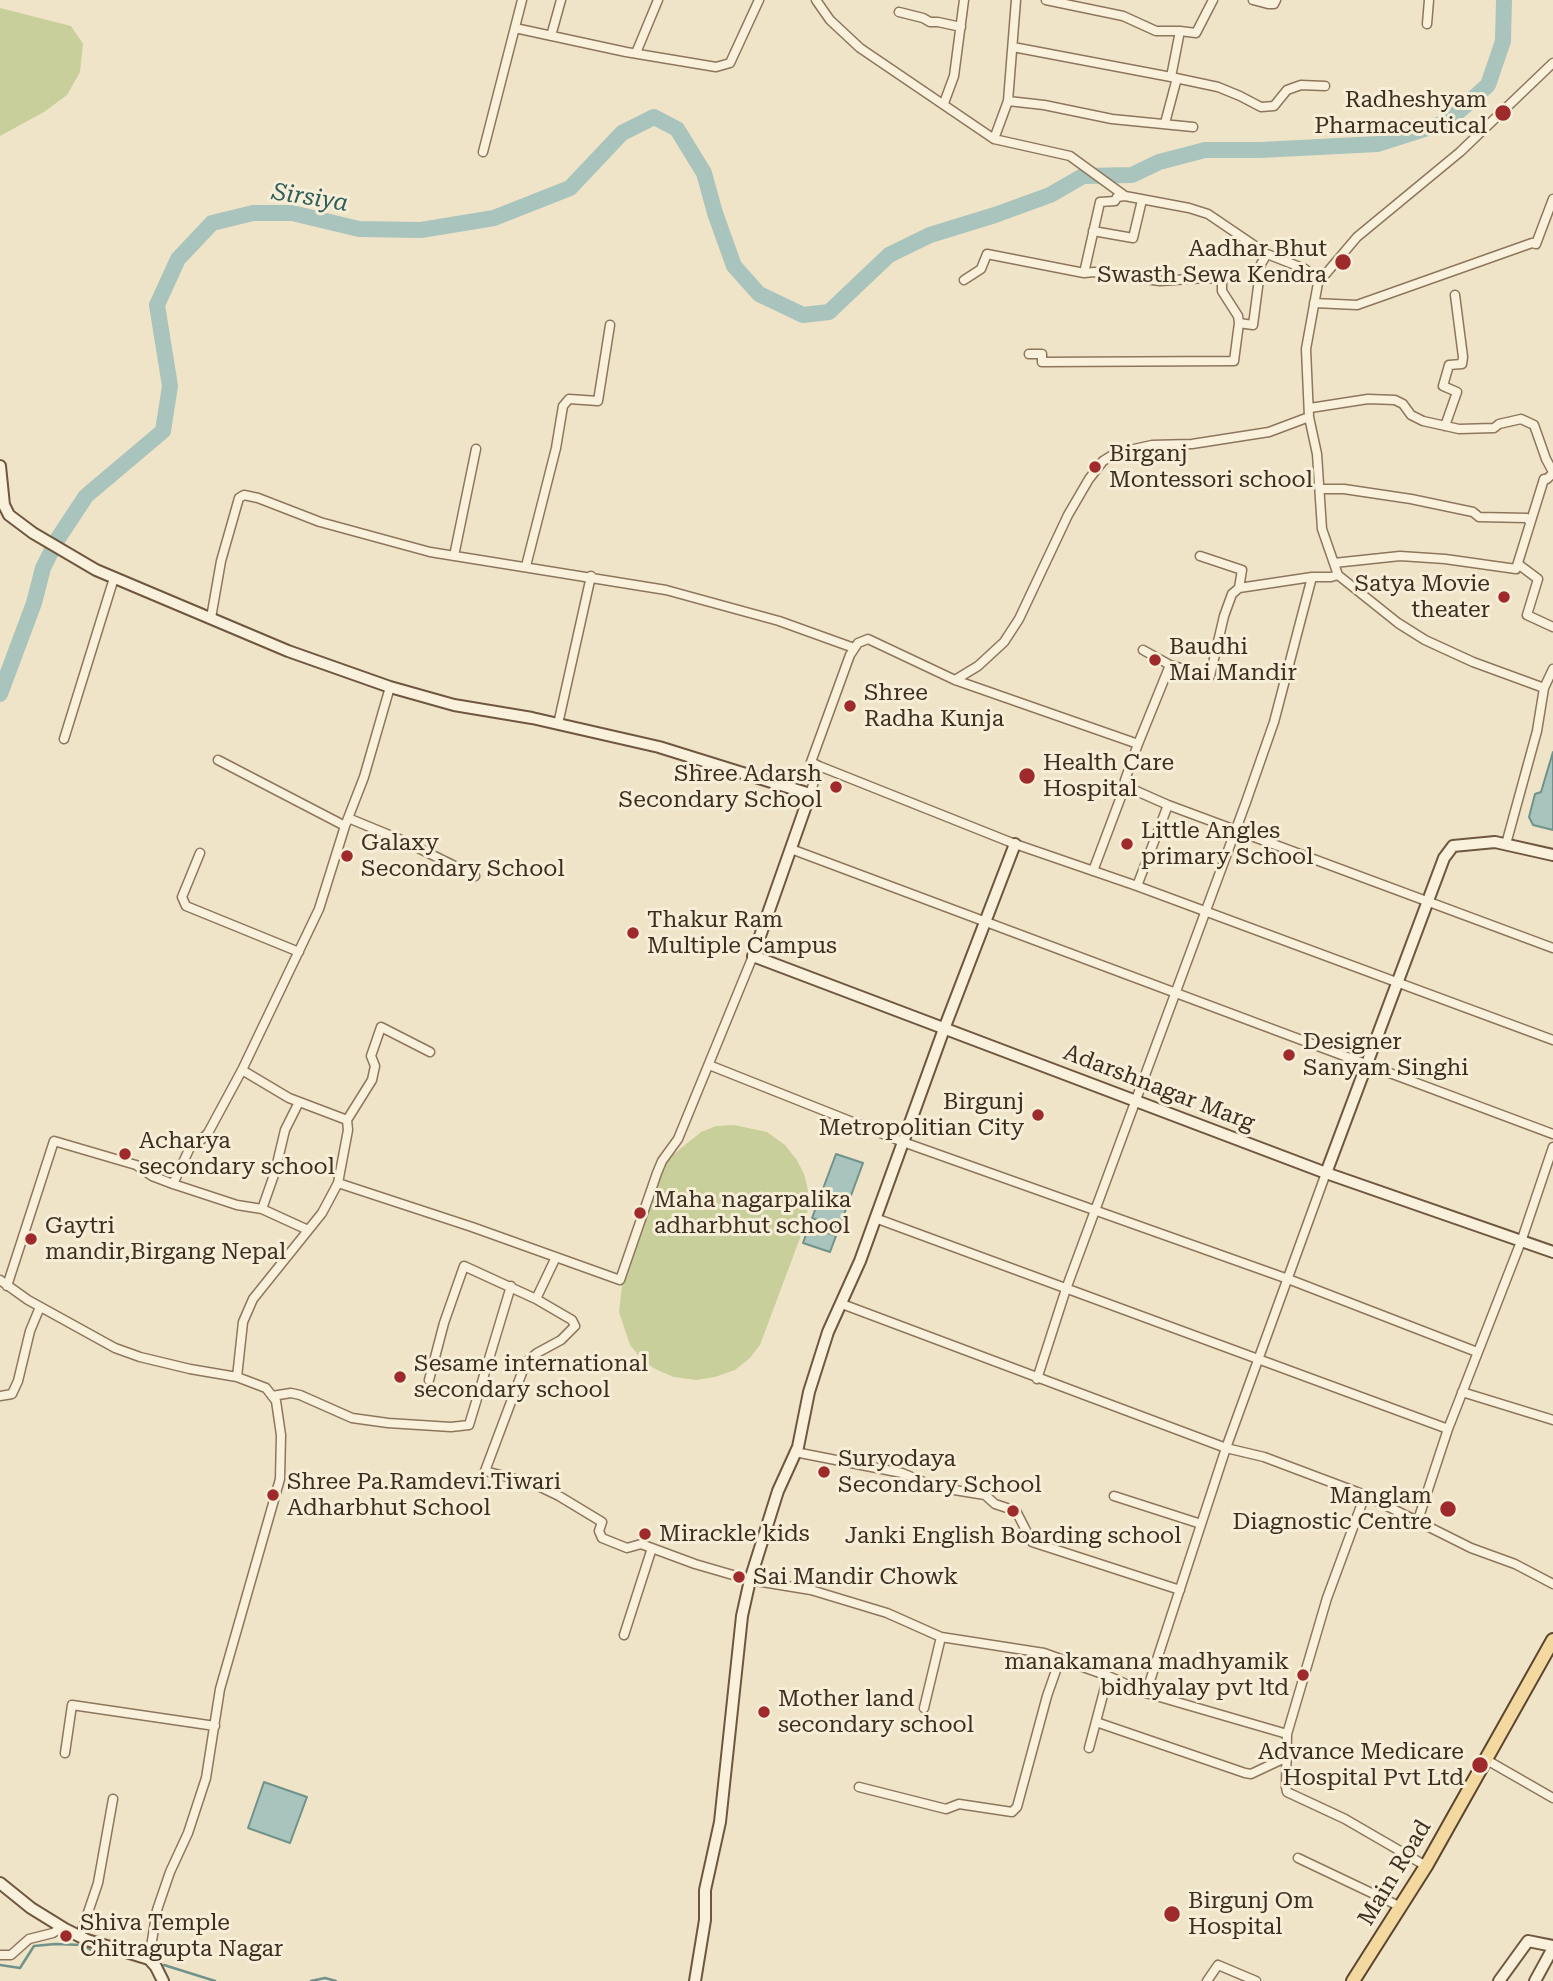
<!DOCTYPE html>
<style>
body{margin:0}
canvas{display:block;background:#f0e4c8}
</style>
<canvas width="1553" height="1981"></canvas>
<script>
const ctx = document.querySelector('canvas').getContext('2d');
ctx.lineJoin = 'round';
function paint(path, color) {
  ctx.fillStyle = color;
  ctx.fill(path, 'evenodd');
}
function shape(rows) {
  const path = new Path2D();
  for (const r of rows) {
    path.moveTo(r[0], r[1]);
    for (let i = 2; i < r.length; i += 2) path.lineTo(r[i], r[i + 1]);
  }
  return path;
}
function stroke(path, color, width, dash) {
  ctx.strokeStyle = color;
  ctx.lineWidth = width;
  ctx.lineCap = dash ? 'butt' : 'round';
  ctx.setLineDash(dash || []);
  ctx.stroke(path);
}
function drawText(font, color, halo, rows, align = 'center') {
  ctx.font = font + ' "Roboto Serif",serif';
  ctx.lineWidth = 6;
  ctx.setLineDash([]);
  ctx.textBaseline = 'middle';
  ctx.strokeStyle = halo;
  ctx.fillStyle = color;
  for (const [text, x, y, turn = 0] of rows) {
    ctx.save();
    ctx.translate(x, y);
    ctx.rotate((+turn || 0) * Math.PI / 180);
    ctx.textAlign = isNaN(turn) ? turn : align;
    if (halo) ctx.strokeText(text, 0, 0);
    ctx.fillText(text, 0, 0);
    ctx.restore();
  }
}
paint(shape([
 [0,8,71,26,83,44,80,72,67,95,44,112,0,136],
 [734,1125,767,1132,785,1145,797,1160,804,1174,808,1190,808,1209,803,1230,760,1345,750,1358,735,1370,715,1377,696,1380,674,1377,657,1370,643,1361,630,1345,619,1312,623,1276,662,1169,669,1158,701,1132,716,1126]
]), '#c9cf9b');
const water = shape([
 [1553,752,1553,830,1533,825,1529,817,1535,794,1541,792,1553,752],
 [836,1154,863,1163,839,1228,812,1218,836,1154],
 [809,1226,836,1236,830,1252,803,1243,809,1226],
 [264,1782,307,1797,290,1843,248,1828,264,1782]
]);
paint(water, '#a9c4bc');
stroke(water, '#6f938a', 2);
stroke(shape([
 [0,1965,20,1968,34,1946,55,1944,82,1945,91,1950,120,1955],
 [164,1965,215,1981],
 [311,1981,325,1978,336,1981]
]), '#6f938a', 2.5);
stroke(shape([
 [0,694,34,603,43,568,57,540,86,496,163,431,170,386,157,305,178,259,212,223,253,213,292,213,359,229,421,230,494,218,570,188,622,133,654,117,677,129,704,173,715,213,734,266,759,294,803,315,829,312,889,255,930,235,995,215,1050,195,1083,176,1132,175,1159,162,1205,150,1260,150,1378,144,1447,122,1488,85,1503,41,1504,0]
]), '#a9c4bc', 16);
const street = shape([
 [816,0,830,20,860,48,994,139,1070,156,1125,196,1189,208,1208,214,1267,254,1305,269,1314,277,1318,283,1306,349,1309,417,1317,454,1322,529,1338,575,1398,623,1425,640,1473,662,1544,688],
 [1046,0,1123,16,1156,31,1180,31],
 [1253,0,1268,4,1274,4,1276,0],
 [899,12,923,18,930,22,938,22,961,27],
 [1427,24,1429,0],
 [515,28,626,52,716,67,730,63,759,0],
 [551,36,561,0],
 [1013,47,1171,77,1180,31,1196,33,1213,0],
 [636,53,658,0],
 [1171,77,1218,87,1240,96,1261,107,1274,106,1287,90,1301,85,1325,86],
 [1008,101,1044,105,1112,119,1193,127],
 [944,103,954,76,964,0],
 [1165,123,1177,78],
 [994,139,1008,101,1016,0],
 [483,152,522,0],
 [1125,196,1117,197,1115,201,1100,202,1084,273,1094,272,1160,281,1205,278,1222,279,1222,291,1238,316,1239,323],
 [1093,231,1133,238,1142,200],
 [964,280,981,269,987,254,1084,273],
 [1318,283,1357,237,1460,152,1553,63],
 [1314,303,1357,305,1532,243,1536,244,1553,199],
 [1029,354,1042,354,1042,362,1234,361,1239,323,1253,325,1261,264,1267,254],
 [1310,408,1368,399,1395,400,1403,404,1411,415,1423,421,1459,429,1494,428,1499,424,1521,419,1534,425,1546,459,1553,472],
 [1445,426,1457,392,1443,386,1449,365,1462,364,1463,357,1455,295],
 [1320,489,1344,489,1411,499,1473,512,1479,517,1527,518,1530,522],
 [454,556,476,449],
 [1200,556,1242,570,1239,588],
 [1334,563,1400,556,1445,559,1516,569,1544,479,1547,479,1553,473],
 [1518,564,1538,579,1527,615,1553,627],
 [526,566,556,448,563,406,569,399,598,401,610,325],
 [211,618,221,561,239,498,244,495,258,498,320,522,430,552,666,590,779,621,854,648],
 [1143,650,1170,665,1210,676,1224,616,1232,594,1239,588,1312,577,1331,577,1338,575],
 [1170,665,1138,744,1125,780,1125,786,1168,805,1553,948],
 [955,680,978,666,1004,642,1019,619,1068,515,1089,479,1103,461,1116,453,1152,445,1192,444,1269,432,1309,417],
 [558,724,591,576],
 [64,739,114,578],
 [218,760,345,826],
 [819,766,1015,844,1137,886,1553,1040],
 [810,794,819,766,811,762,850,655,858,643,868,639,955,680,1138,744],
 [348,818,404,841,475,876],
 [1506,844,1537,731,1544,688,1553,669],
 [791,849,1553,1134],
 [200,853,182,897,186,906,299,952],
 [1093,871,1125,786],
 [1137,886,1168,805],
 [709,1065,903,1142,1288,1279,1477,1352],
 [347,1120,372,1080,375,1066,371,1056,381,1027,430,1052],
 [338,1183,472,1227,620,1280,657,1173,662,1161,678,1139,753,956],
 [173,1184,193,1141,201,1140,208,1133,242,1070,319,909,345,826,364,777,390,687],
 [262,1209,275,1172,285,1130,299,1102],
 [875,1218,1448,1429],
 [0,1280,28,1300,115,1348,140,1357,190,1369,237,1377,266,1388,276,1401,281,1435,280,1479,220,1689,206,1778,188,1833,170,1872,157,1910,149,1959],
 [7,1286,54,1141,136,1165,152,1176,173,1184,237,1205,262,1209,308,1230],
 [536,1299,572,1320,575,1326,561,1340,537,1353,526,1362,485,1471,534,1484,559,1496,602,1522,599,1531,602,1538,627,1548,641,1544,695,1564,750,1580,811,1590,887,1613,941,1637,1044,1653,1108,1676,1146,1693,1287,1734],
 [842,1304,1226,1448,1264,1457,1365,1495,1471,1548,1515,1564,1553,1584],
 [237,1377,243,1322,253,1299,322,1213,338,1183,348,1130,347,1120,289,1098,242,1070],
 [1037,1379,1066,1289,1246,802,1274,722,1312,577],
 [429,1380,444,1323,464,1266,536,1299,556,1257],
 [1462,1392,1553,1420],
 [0,1396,12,1394,18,1381,30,1331,40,1307],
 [272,1396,291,1393,300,1395,352,1418,388,1423,451,1427,469,1425,511,1286],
 [795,1452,902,1473,936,1487,985,1495,995,1504,1016,1511,1032,1542,1180,1590],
 [1365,1495,1327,1598,1287,1734,1286,1787,1287,1792,1345,1819,1426,1866],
 [1114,1496,1201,1524],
 [1418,1520,1448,1429,1522,1239,1553,1147],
 [624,1635,652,1548],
 [1146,1693,1226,1448,1326,1173],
 [924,1708,941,1637],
 [1096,1722,1245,1773,1251,1774,1285,1758],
 [1089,1748,1108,1676],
 [65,1753,72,1705,215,1726],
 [1485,1759,1553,1798],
 [859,1787,946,1809,959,1804,1012,1812,1017,1807,1047,1696,1060,1659],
 [1298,1858,1399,1906],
 [80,1936,98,1883,113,1799],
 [0,1955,11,1955,29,1939,53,1933,62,1927],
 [1207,1981,1218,1965,1256,1981]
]);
const secondary = shape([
 [0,466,4,505,9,515,33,533,96,570,288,651,390,687,454,705,532,718,659,747,810,794,753,956,1326,1173,1553,1252],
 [1326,1173,1444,858,1453,846,1495,842,1553,855],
 [0,1883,31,1908,65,1929,87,1940,149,1959,156,1967,163,1981],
 [695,1981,705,1920,705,1890,720,1822,742,1616,750,1580,778,1491,798,1447,809,1392,828,1332,860,1261,944,1029,1015,844],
 [1499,1981,1528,1941,1553,1946],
 [1535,1981,1553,1948]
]);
const primary = shape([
 [1353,1981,1426,1866,1553,1640]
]);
stroke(street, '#8d765c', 11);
stroke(secondary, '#6f573f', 14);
stroke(primary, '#5b4430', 16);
stroke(street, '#faf1dc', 8);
stroke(secondary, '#faf1dc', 10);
stroke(primary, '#f3d9a0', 12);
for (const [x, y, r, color] of [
 [1503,113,9,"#9e2a2b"],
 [1343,262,9,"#9e2a2b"],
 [1095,467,7,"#9e2a2b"],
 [1504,597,7,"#9e2a2b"],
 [1155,660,7,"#9e2a2b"],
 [850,706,7,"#9e2a2b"],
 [1027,776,9,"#9e2a2b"],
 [836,787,7,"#9e2a2b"],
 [1127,844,7,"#9e2a2b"],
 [347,856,7,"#9e2a2b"],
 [633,933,7,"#9e2a2b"],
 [1289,1055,7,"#9e2a2b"],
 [1038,1115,7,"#9e2a2b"],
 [125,1154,7,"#9e2a2b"],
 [640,1213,7,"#9e2a2b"],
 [31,1239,7,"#9e2a2b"],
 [400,1377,7,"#9e2a2b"],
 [824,1472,7,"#9e2a2b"],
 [273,1495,7,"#9e2a2b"],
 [1448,1509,9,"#9e2a2b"],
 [1013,1511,7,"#9e2a2b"],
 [645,1534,7,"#9e2a2b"],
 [739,1577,7,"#9e2a2b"],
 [1303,1675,7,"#9e2a2b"],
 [764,1712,7,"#9e2a2b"],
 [1480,1765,9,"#9e2a2b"],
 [1172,1914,9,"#9e2a2b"],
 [66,1936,7,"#9e2a2b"]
]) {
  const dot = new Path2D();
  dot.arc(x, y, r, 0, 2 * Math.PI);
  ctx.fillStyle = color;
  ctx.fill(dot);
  stroke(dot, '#f7eed8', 2.5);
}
drawText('23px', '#3d2e20', '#f7eed8', [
 ["Radheshyam",1487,100,"right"],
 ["Pharmaceutical",1487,126,"right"],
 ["Aadhar Bhut",1327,249,"right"],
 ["Swasth Sewa Kendra",1327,275,"right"],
 ["Birganj",1109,454],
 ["Montessori school",1109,480],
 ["Satya Movie",1490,584,"right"],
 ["theater",1490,610,"right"],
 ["Baudhi",1169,647],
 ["Mai Mandir",1169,673],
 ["Shree",864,693],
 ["Radha Kunja",864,719],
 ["Health Care",1043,763],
 ["Hospital",1043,789],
 ["Shree Adarsh",822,774,"right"],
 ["Secondary School",822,800,"right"],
 ["Little Angles",1141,831],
 ["primary School",1141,857],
 ["Galaxy",361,843],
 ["Secondary School",361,869],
 ["Thakur Ram",647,920],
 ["Multiple Campus",647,946],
 ["Designer",1303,1042],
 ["Sanyam Singhi",1303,1068],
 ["Birgunj",1024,1102,"right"],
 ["Metropolitian City",1024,1128,"right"],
 ["Acharya",139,1141],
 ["secondary school",139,1167],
 ["Maha nagarpalika",654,1200],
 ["adharbhut school",654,1226],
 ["Gaytri",45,1226],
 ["mandir,Birgang Nepal",45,1252],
 ["Sesame international",414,1364],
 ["secondary school",414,1390],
 ["Suryodaya",838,1459],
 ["Secondary School",838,1485],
 ["Shree Pa.Ramdevi.Tiwari",287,1482],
 ["Adharbhut School",287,1508],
 ["Manglam",1432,1496,"right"],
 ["Diagnostic Centre",1432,1522,"right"],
 ["Mirackle kids",659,1534],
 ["Janki English Boarding school",1013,1536,"center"],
 ["Sai Mandir Chowk",753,1577],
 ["manakamana madhyamik",1289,1662,"right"],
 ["bidhyalay pvt ltd",1289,1688,"right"],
 ["Mother land",778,1699],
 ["secondary school",778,1725],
 ["Advance Medicare",1464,1752,"right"],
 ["Hospital Pvt Ltd",1464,1778,"right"],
 ["Birgunj Om",1188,1901],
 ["Hospital",1188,1927],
 ["Shiva Temple",80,1923],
 ["Chitragupta Nagar",80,1949]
], 'left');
drawText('23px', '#3d2e20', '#f7eed8', [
 ["Adarshnagar Marg",1159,1088,21],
 ["Main Road",1395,1873,-59]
]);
drawText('italic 24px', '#2f5d5a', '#f7eed8', [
 ["Sirsiya",310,198,9]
]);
</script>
